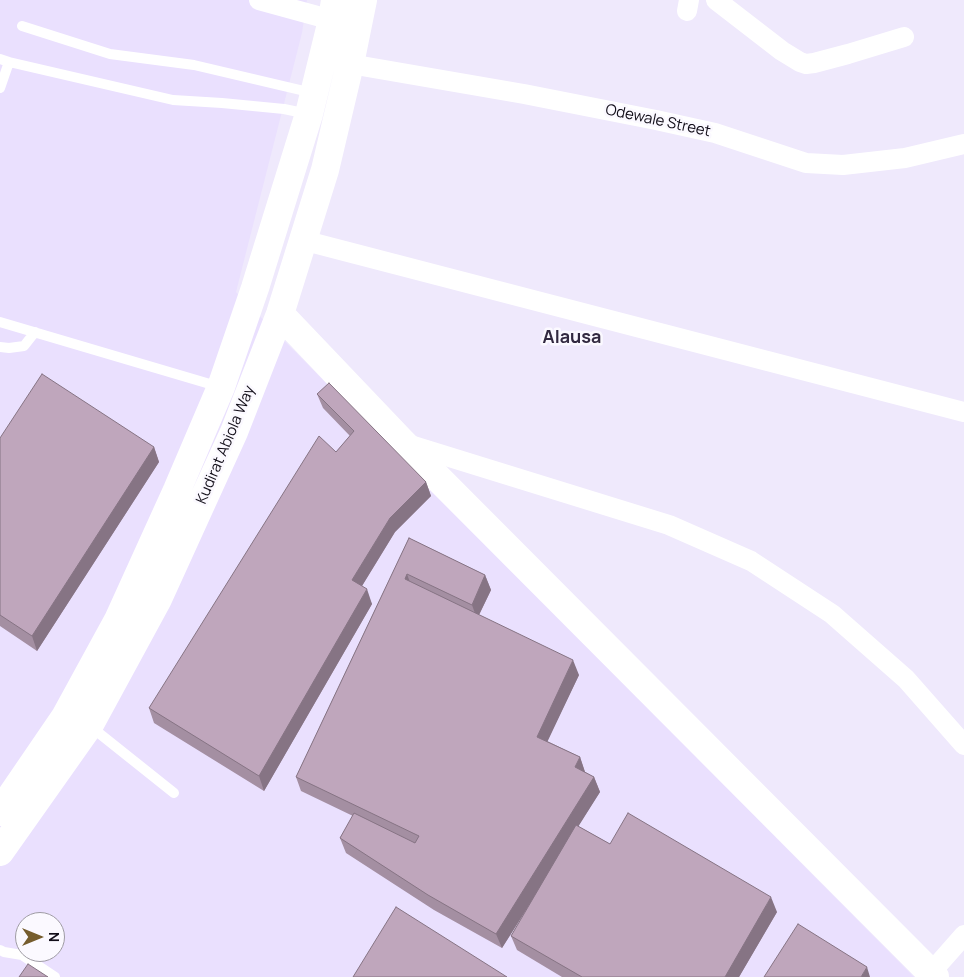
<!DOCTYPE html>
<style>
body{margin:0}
#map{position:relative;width:964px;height:977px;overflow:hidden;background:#efe9fc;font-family:Manrope,sans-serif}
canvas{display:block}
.north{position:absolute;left:15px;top:912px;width:50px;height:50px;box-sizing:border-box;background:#fbf9ff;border:1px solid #9e9ba3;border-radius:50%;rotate:90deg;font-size:14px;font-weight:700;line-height:20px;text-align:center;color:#120e19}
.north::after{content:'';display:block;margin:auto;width:18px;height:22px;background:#765d2e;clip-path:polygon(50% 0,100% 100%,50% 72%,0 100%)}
</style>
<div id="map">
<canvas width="964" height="977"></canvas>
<div class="north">N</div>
</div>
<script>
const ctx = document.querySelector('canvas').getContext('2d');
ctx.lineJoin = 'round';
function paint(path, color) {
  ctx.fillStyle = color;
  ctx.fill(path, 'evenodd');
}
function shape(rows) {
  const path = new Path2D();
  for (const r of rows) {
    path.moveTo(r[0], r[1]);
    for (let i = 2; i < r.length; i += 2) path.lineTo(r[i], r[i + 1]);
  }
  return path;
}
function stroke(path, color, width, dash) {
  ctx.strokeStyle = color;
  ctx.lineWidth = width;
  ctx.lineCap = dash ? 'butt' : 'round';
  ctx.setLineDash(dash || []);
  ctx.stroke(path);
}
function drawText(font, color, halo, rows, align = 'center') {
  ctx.font = font + ' Manrope,sans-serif';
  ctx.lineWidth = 5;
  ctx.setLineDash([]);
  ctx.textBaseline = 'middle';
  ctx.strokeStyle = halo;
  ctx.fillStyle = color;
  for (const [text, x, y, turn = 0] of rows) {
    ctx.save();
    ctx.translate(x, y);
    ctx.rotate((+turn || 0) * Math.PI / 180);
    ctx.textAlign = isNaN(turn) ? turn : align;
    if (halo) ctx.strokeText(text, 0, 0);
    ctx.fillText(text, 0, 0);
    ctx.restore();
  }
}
paint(shape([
 [0,0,307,0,302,33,236,292,914,977,0,977],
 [25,922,55,922,55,952,25,952]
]), '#eae0fe');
stroke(shape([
 [22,26,110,54,194,65,313,93],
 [0,59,9,62,173,100,222,103,284,109,308,114],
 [0,88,9,62],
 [0,322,220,387],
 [0,347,9,348,24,346,35,332],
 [90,726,174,793],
 [0,950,4,952,22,955,55,977]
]), '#fff', 10);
stroke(shape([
 [259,0,332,20],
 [716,0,782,51,800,62,806,64,814,63,848,54,904,37],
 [687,11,689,0],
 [350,64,524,94,656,120,715,133,806,163,843,165,905,158,964,144],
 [302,240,964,412],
 [404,443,669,525,751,561,832,614,906,679,964,745],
 [927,977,964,935]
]), '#fff', 20);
stroke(shape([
 [280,314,402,442,935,977],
 [0,812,65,717,118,620,177,490,221,387,255,288,309,114,332,20,335,0],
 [0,852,89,726,158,599,234,432,280,314,325,170,350,64,363,0]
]), '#fff', 28);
paint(shape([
 [317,394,426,482,431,496,395,532,362,586,372,604,264,791,154,723,149,708,336,452,350,436,323,408],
 [0,438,154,447,159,462,37,651,0,626],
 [409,538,485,575,491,590,479,615,579,675,547,741,580,757,585,772,594,777,600,792,578,826,610,844,777,912,739,977,562,977,517,950,511,936,532,901,502,948,434,910,346,853,340,838,353,816,301,791,296,777]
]), '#a48fa2');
paint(shape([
 [154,447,159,462,37,651,32,636],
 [426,482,431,496,395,532,357,594,352,580,390,518],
 [407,574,412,588,405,579],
 [485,575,491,590,477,619,472,605],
 [367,589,372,604,264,791,259,776],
 [573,660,579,675,543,751,537,737],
 [580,757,585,772,580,782,575,767],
 [594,777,600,792,502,948,496,934],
 [771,897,777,912,739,977,725,977],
 [867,967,870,977,861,977]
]), '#867484');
const building = shape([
 [42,374,154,447,32,636,0,615,0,438,42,374],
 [329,383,426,482,390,518,352,580,367,589,259,776,149,708,319,436,336,452,354,431,317,394,329,383],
 [409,538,485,575,472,605,407,574,405,579,573,660,537,737,580,757,575,767,594,777,496,934,428,895,340,838,354,813,415,843,419,836,296,777,409,538],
 [628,813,771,897,725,977,582,977,511,936,576,825,610,844,628,813],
 [396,907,507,977,353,977,396,907],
 [798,924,867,967,861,977,764,977,798,924],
 [28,964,48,977,19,977,28,964]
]);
paint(building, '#bfa6bc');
stroke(building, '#867484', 1);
drawText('15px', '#120e19', '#fbf9ff', [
 ["Odewale Street",658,121,12],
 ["Kudirat Abiola Way",226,445,-67]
]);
drawText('bold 18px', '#322940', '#fbf9ff', [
 ["Alausa",572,338]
]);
</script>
